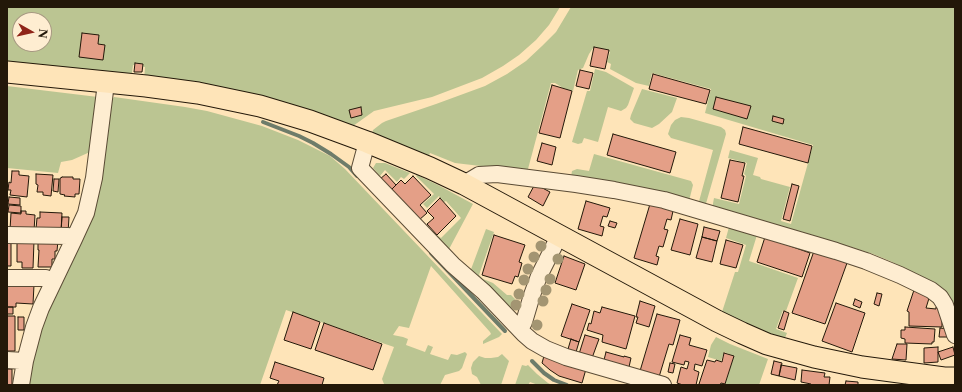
<!DOCTYPE html>
<style>
body{margin:0}
#map{position:relative;width:962px;height:392px;overflow:hidden;background:#fee4b8;font-family:"Libre Caslon Text",serif}
canvas{display:block}
.frame{position:absolute;inset:0;border:8px solid #231809;pointer-events:none}
.north{position:absolute;left:12px;top:12px;width:40px;height:40px;box-sizing:border-box;background:#feedd1;border:1px solid #a69881;border-radius:50%;rotate:98deg;font-size:11px;font-weight:700;line-height:16px;text-align:center;color:#231809}
.north::after{content:'';display:block;margin:auto;width:14px;height:18px;background:#8f2418;clip-path:polygon(50% 0,100% 100%,50% 72%,0 100%)}
</style>
<div id="map">
<canvas width="962" height="392"></canvas>
<div class="frame"></div>
<div class="north">N</div>
</div>
<script>
const ctx = document.querySelector('canvas').getContext('2d');
ctx.lineJoin = 'round';
function paint(path, color) {
  ctx.fillStyle = color;
  ctx.fill(path, 'evenodd');
}
function shape(rows) {
  const path = new Path2D();
  for (const r of rows) {
    path.moveTo(r[0], r[1]);
    for (let i = 2; i < r.length; i += 2) path.lineTo(r[i], r[i + 1]);
  }
  return path;
}
function stroke(path, color, width, dash) {
  ctx.strokeStyle = color;
  ctx.lineWidth = width;
  ctx.lineCap = dash ? 'butt' : 'round';
  ctx.setLineDash(dash || []);
  ctx.stroke(path);
}
paint(shape([
 [7,7,560,7,549,25,536,40,519,55,503,66,482,78,432,97,374,111,353,126,144,81,145,67,133,65,131,80,7,66],
 [20,20,44,20,44,44,20,44],
 [571,7,955,7,955,319,932,285,919,275,890,261,873,254,848,246,712,209,714,198,739,204,746,176,744,174,747,163,728,158,730,150,758,158,753,175,760,177,761,179,790,187,781,221,791,224,813,145,705,113,711,89,652,73,649,86,636,83,610,69,611,64,607,62,610,52,593,48,589,54,583,68,578,70,573,91,563,88,555,83,551,83,528,169,523,171,455,163,430,153,428,158,372,135,373,130,382,123,386,121,436,104,485,86,507,74,526,61,542,46,556,32],
 [595,69,606,72,634,88,628,105,626,108,621,111,608,107,598,142,584,138,582,143,578,144,572,142,587,91,590,91],
 [7,86,98,97,90,152,72,160,61,162,58,173,7,168],
 [642,89,677,98,672,112,659,124,652,128,634,123,630,119,631,115],
 [114,97,185,107,207,111,262,126,298,140,330,156,345,169,502,334,499,337,483,344,483,341,491,334,490,332,431,266,409,328,399,326,393,335,403,337,408,339,406,345,425,352,428,345,433,347,430,354,448,360,451,354,457,355,465,352,467,354,462,368,459,371,445,375,440,385,387,385,384,384,382,379,394,347,286,310,260,385,29,385,35,349,41,330,48,310,85,233,111,101],
 [681,117,689,118,721,127,725,130,726,134,705,207,698,205,713,150,671,138,668,134,671,125,675,120],
 [594,154,691,181,693,185,689,201,571,177,572,171,577,169,589,171],
 [376,163,385,163,410,173,404,179,401,177,397,182,385,170,380,176,373,168],
 [417,175,438,185,473,204,448,251,432,235,434,233,441,238,461,218,446,201,444,202,439,196,427,208,423,204,434,194,416,176],
 [729,227,757,235,749,261,798,278,786,311,783,310,776,329,787,333,785,338,769,333,748,324,722,312,735,272,738,272,746,245,726,238],
 [486,229,494,232,479,275,483,279,493,283,507,295,511,295,515,299,513,307,510,310,470,272],
 [716,337,730,344,768,359,759,385,725,385,734,356,724,352,721,361,708,357,711,345],
 [502,354,509,361,501,385,481,385,477,377,472,374,471,368,473,362,479,356,485,358,491,358,498,357],
 [522,365,526,366,528,365,537,374,548,383,552,385,538,385,530,382,528,385,515,385]
]), '#bbc592');
stroke(shape([
 [263,122,299,136,313,143,331,154,349,167,357,176],
 [431,253,505,331],
 [532,361,544,373,554,380,567,385]
]), '#6e7c6a', 4);
const building = shape([
 [82,33,99,35,98,44,105,45,103,60,79,57,82,33],
 [594,47,609,50,605,69,590,66,594,47],
 [135,63,143,64,142,72,134,72,135,63],
 [580,70,593,73,589,89,576,86,580,70],
 [653,74,710,90,706,104,649,89,653,74],
 [552,85,572,91,560,138,539,133,552,85],
 [716,97,751,106,747,119,713,109,716,97],
 [361,107,362,115,351,118,349,110,361,107],
 [773,116,784,119,783,124,772,121,773,116],
 [743,127,812,146,808,163,739,144,743,127],
 [613,134,676,152,670,173,607,155,613,134],
 [542,143,556,147,552,165,537,161,542,143],
 [730,160,745,163,742,176,744,176,738,202,721,198,730,160],
 [12,171,19,171,19,175,29,176,27,197,10,195,11,190,8,190,9,182,11,183,12,171],
 [36,174,53,175,51,196,43,195,43,192,37,192,38,185,36,184,36,174],
 [386,174,396,185,391,190,380,179,386,174],
 [413,176,431,195,420,205,427,213,419,220,391,190,401,180,405,184,413,176],
 [62,177,73,177,73,179,80,179,79,194,75,194,75,197,64,196,65,195,60,194,60,178,61,178,62,177],
 [54,179,59,179,58,192,53,191,54,179],
 [535,184,550,192,543,206,528,197,535,184],
 [792,184,799,186,790,221,783,219,792,184],
 [9,197,20,198,20,205,8,204,9,197],
 [440,198,456,216,437,235,427,224,434,218,427,211,440,198],
 [586,201,610,208,607,217,603,216,600,226,604,227,602,236,578,229,586,201],
 [650,204,673,211,671,220,667,219,664,229,668,230,663,247,659,246,656,256,659,257,657,265,634,258,650,204],
 [9,205,21,206,21,213,8,212,9,205],
 [21,211,26,211,26,214,35,215,34,231,10,230,11,213,21,214,21,211],
 [40,212,62,213,61,232,36,229,37,218,40,218,40,212],
 [62,217,69,217,68,233,61,232,62,217],
 [680,219,698,224,690,255,671,250,680,219],
 [610,221,617,223,615,228,608,226,610,221],
 [704,227,720,231,717,241,702,237,704,227],
 [494,235,525,245,519,262,522,263,518,277,515,276,512,284,482,275,494,235],
 [702,237,717,241,712,262,696,258,702,237],
 [765,237,810,253,802,277,757,262,765,237],
 [7,240,11,240,11,266,7,266,7,240],
 [38,240,58,240,57,251,55,251,55,259,52,259,52,267,38,267,39,250,38,250,38,240],
 [726,240,743,245,736,268,720,264,726,240],
 [17,241,34,241,33,268,22,268,22,262,17,262,17,241],
 [814,251,847,263,825,324,792,313,814,251],
 [564,256,585,264,576,290,555,283,564,256],
 [7,285,34,285,33,304,16,303,16,307,7,307,7,285],
 [914,290,930,295,926,308,936,309,936,307,941,307,942,309,942,327,909,326,909,312,907,311,914,290],
 [877,293,882,294,879,306,874,304,877,293],
 [855,299,862,302,860,308,853,305,855,299],
 [640,301,655,306,649,327,636,323,638,317,636,317,640,301],
 [836,303,865,313,852,352,822,341,836,303],
 [572,304,590,310,579,342,561,336,572,304],
 [7,307,13,307,13,314,7,314,7,307],
 [602,307,635,316,626,349,602,342,603,335,587,330,589,323,591,324,594,311,600,313,602,307],
 [784,311,789,313,784,330,778,328,784,311],
 [293,312,320,322,311,349,284,340,293,312],
 [657,314,680,320,673,345,669,344,659,377,640,371,657,314],
 [7,316,15,316,15,351,7,351,7,316],
 [18,317,24,317,24,330,18,330,18,317],
 [324,323,382,344,373,370,315,350,324,323],
 [905,327,935,329,934,342,932,342,932,344,905,343,905,339,901,338,901,330,905,330,905,327],
 [940,328,949,329,949,337,939,337,940,328],
 [585,335,599,339,592,358,579,354,585,335],
 [680,335,691,338,689,345,707,350,702,366,695,364,694,370,699,372,696,385,683,385,677,383,681,367,687,369,689,362,685,361,684,365,672,362,680,335],
 [571,339,579,342,576,352,568,349,571,339],
 [897,344,907,344,906,360,892,359,897,344],
 [938,347,938,362,924,363,924,348,938,347],
 [953,347,955,355,941,360,938,352,953,347],
 [606,352,624,357,624,356,631,358,629,367,604,360,606,352],
 [724,353,734,356,725,384,721,383,720,385,702,385,699,384,707,360,715,362,716,360,722,362,724,353],
 [544,356,586,369,582,383,559,376,550,370,542,363,544,356],
 [774,361,782,363,779,376,771,374,774,361],
 [275,362,324,378,322,385,277,385,279,381,270,378,275,362],
 [670,363,675,364,673,373,668,372,670,363],
 [781,365,797,368,795,380,779,376,781,365],
 [7,369,12,369,12,385,7,385,7,369],
 [802,370,825,373,824,377,830,377,829,385,811,385,811,384,801,382,802,370],
 [846,381,858,382,858,385,845,385,846,381]
]);
paint(building, '#e49f87');
stroke(building, '#231809', 1);
const minor = shape([
 [367,142,360,168,453,265,484,292,524,334,532,341,546,349,566,357,663,385],
 [464,184,479,175,497,174,576,184,614,190,664,200,836,251,866,261,900,275,931,290,940,297,945,305,955,335],
 [7,235,68,236,74,239],
 [7,278,46,278,53,281],
 [520,329,524,322,532,295,539,276,559,236],
 [7,360,25,361],
 [21,385,25,361,34,327,41,308,74,239,86,213,94,178,106,83]
]);
const major = shape([
 [7,72,146,86,198,93,260,106,310,121,367,142,430,168,464,184,717,321,742,333,767,344,814,357,862,367,944,378,955,378]
]);
stroke(minor, '#5a4b35', 18);
stroke(major, '#231809', 23);
stroke(minor, '#feedd1', 16);
stroke(major, '#fee4b8', 21);
ctx.fillStyle = '#a39572';
for (const [x, y] of [
 [541,246],
 [534,257],
 [558,259],
 [528,269],
 [550,279],
 [524,280],
 [546,290],
 [519,294],
 [543,301],
 [516,305],
 [537,325]
]) {
  ctx.beginPath();
  ctx.arc(x, y, 5.5, 0, 2 * Math.PI);
  ctx.fill();
}
</script>
